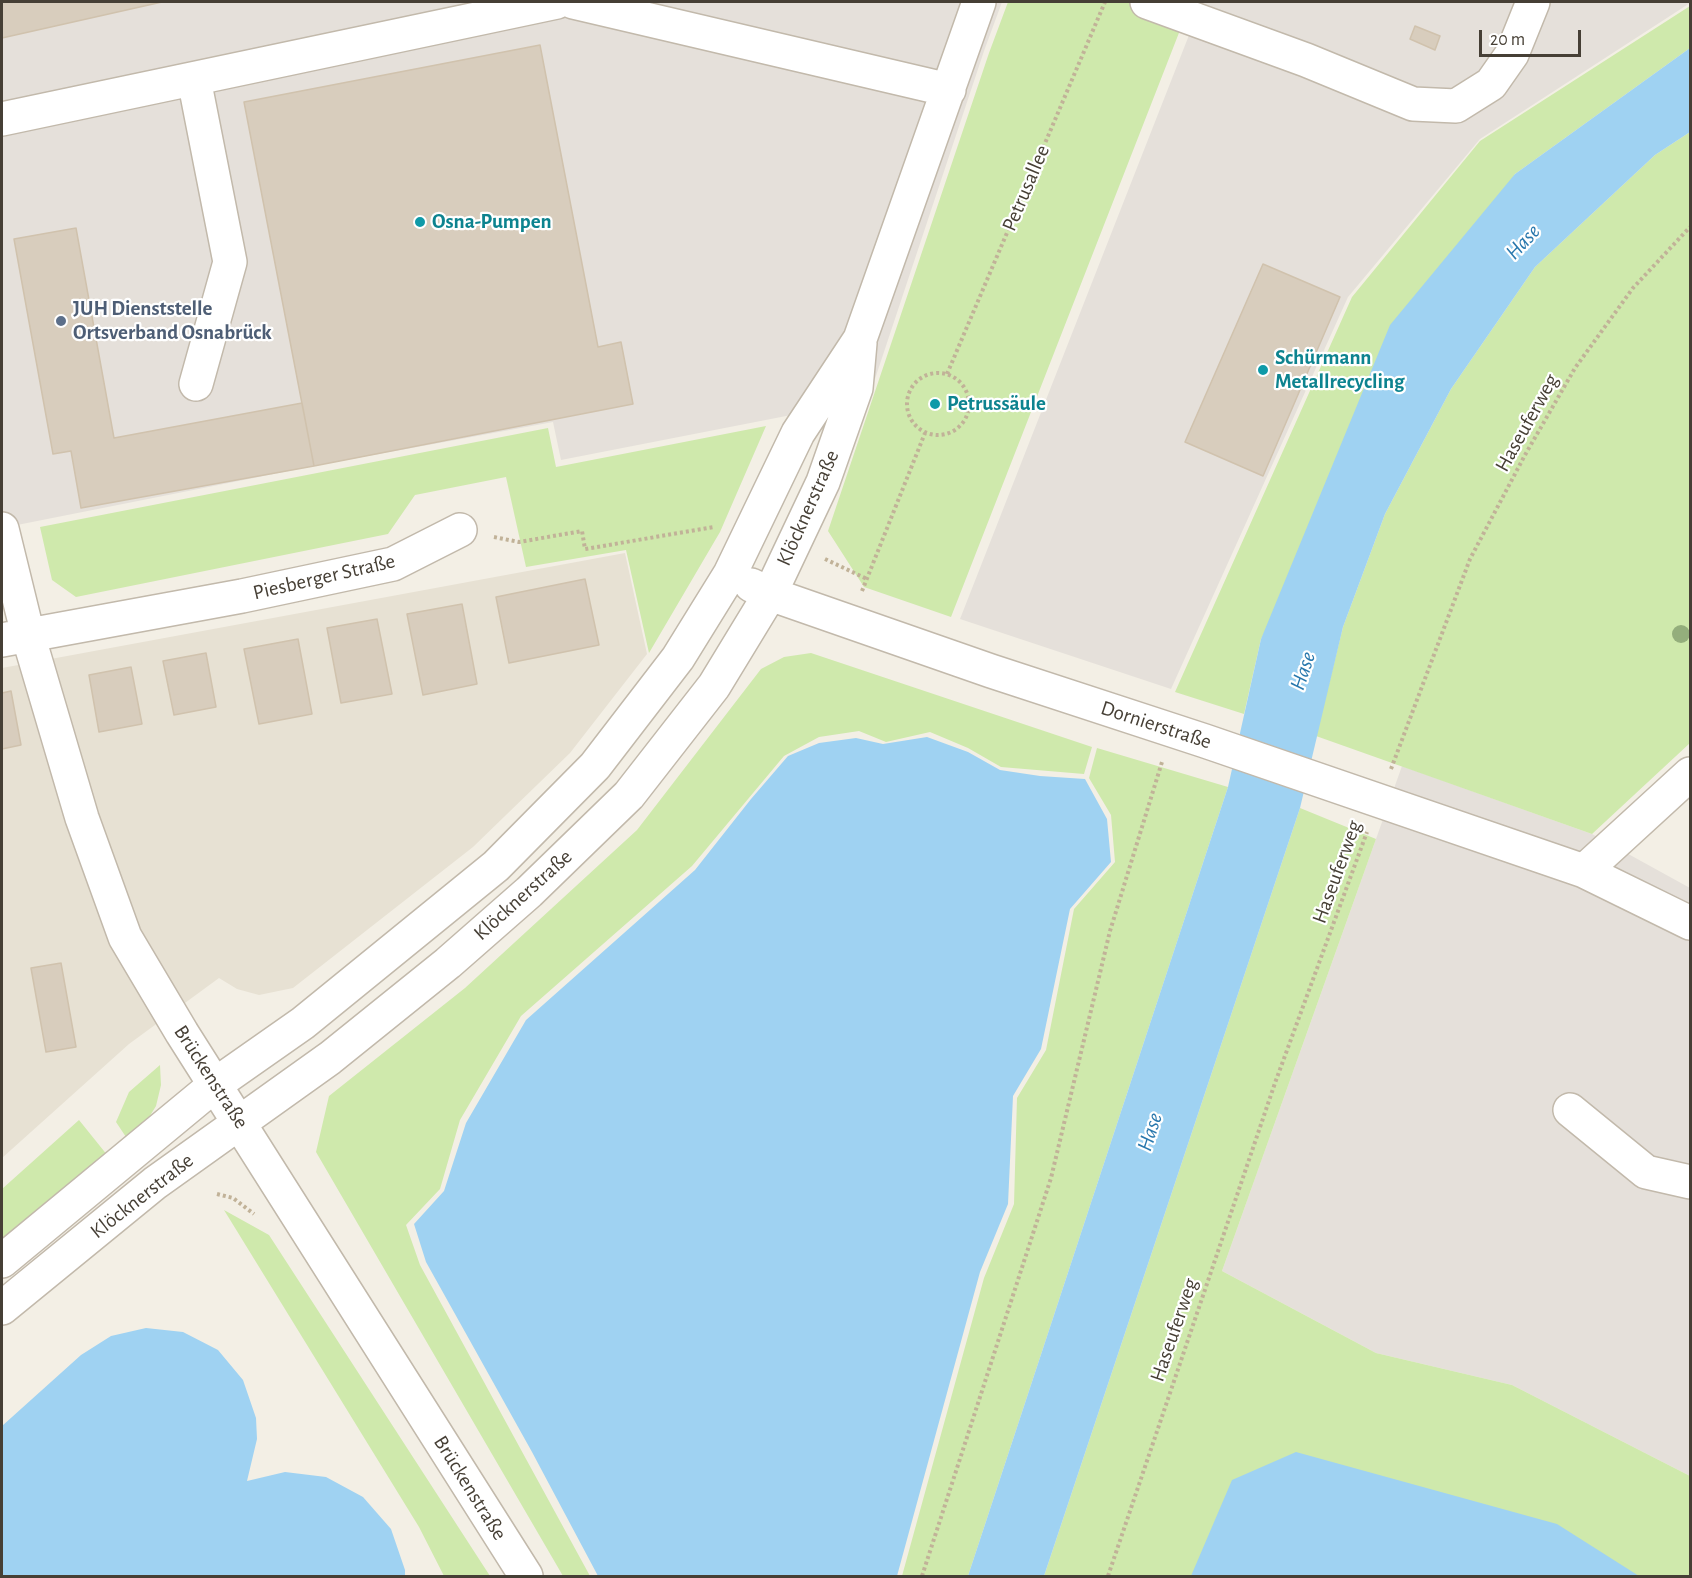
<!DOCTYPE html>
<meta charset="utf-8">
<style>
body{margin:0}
#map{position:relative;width:1692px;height:1578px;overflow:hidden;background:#f3efe5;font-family:"Alegreya Sans",sans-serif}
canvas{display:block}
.frame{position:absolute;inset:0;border:3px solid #463f35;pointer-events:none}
.scale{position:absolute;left:1479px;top:30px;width:102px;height:27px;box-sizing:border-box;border:3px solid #463f35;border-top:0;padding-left:8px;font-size:18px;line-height:21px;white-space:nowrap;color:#463f35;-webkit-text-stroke:4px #fff;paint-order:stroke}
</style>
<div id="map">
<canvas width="1692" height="1578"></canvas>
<div class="frame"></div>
<div class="scale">20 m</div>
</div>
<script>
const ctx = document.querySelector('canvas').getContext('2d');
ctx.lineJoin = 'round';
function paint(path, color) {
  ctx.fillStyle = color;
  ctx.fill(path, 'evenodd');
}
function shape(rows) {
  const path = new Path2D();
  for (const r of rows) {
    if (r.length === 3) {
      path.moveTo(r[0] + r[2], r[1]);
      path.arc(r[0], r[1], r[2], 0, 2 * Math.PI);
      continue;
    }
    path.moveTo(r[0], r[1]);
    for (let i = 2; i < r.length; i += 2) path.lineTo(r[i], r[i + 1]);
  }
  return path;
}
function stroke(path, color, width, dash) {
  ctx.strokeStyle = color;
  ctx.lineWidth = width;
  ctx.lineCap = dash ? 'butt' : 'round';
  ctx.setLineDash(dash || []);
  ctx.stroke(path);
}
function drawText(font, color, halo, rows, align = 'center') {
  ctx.font = font + ' "Alegreya Sans",sans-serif';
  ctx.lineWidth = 4.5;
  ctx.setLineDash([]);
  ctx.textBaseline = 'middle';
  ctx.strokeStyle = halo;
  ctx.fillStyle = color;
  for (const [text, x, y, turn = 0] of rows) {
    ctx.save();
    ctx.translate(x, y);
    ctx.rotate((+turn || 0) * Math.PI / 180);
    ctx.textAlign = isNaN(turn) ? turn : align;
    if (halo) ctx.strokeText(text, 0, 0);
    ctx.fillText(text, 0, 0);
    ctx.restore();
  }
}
paint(shape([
 [625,553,647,654,570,753,473,847,293,988,259,995,237,989,219,978,129,1044,2,1158,2,668]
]), '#e7e1d3');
paint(shape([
 [2,2,1002,2,984,51,868,400,561,460,553,422,314,466,2,528],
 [1202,2,1690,2,1690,3,1480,139,1348,297,1171,689,960,619],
 [1402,766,1592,834,1690,888,1690,1476,1512,1385,1376,1353,1222,1271]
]), '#e5e0da');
paint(shape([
 [1008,2,1191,2,951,617,864,587,828,531,989,53],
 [1690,6,1690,48,1515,174,1261,639,1244,714,1175,692,1352,297,1480,141],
 [1690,132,1690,743,1592,834,1316,736,1343,627,1385,514,1451,389,1535,267,1655,155],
 [766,426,720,532,649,653,626,550,526,567,506,477,415,495,388,534,76,597,52,580,40,527,548,428,556,467],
 [811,653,1092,747,1084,774,1001,767,968,748,930,732,886,742,859,731,819,737,784,756,692,866,521,1016,460,1120,440,1189,406,1225,420,1265,590,1576,563,1576,316,1152,329,1096,465,988,637,830,761,669,784,657],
 [1097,748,1228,787,968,1576,902,1576,984,1278,1014,1204,1017,1098,1046,1050,1074,909,1115,862,1111,815,1089,778],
 [1300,808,1376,839,1222,1271,1376,1353,1512,1385,1690,1476,1690,1576,1044,1576],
 [160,1065,161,1085,156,1106,145,1124,128,1140,116,1122,129,1092],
 [79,1120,108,1156,2,1245,2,1189],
 [224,1210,269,1235,490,1576,444,1576,419,1527]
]), '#cfe9ac');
paint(shape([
 [1690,48,1690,132,1655,155,1535,267,1451,389,1385,514,1343,627,1300,808,1044,1576,968,1576,1228,787,1261,639,1390,325,1515,174],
 [927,737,968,752,1000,770,1040,776,1085,779,1107,819,1111,862,1070,909,1041,1049,1013,1096,1008,1204,980,1272,897,1576,598,1576,532,1452,426,1262,414,1224,444,1191,466,1123,526,1020,695,870,751,799,788,756,819,743,856,738,883,744],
 [146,1328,183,1332,218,1350,243,1380,256,1418,257,1439,247,1481,285,1472,326,1477,363,1497,391,1529,405,1570,405,1576,2,1576,2,1426,81,1355,111,1336],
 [1296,1452,1557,1524,1639,1576,1191,1576,1232,1480]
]), '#9fd2f2');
const building = shape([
 [2,2,162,2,2,38,2,2],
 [1415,26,1440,36,1435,50,1410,39,1415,26],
 [540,45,598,347,621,342,633,404,314,466,244,102,540,45],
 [76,228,114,438,302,403,314,466,81,508,71,451,53,454,14,239,76,228],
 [1263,264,1340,297,1263,476,1185,442,1263,264],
 [585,579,599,645,509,663,496,597,585,579],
 [462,604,477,684,423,695,407,614,462,604],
 [377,619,392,694,341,703,327,628,377,619],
 [298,639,312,714,259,724,244,649,298,639],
 [206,653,216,707,174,715,163,661,206,653],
 [131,667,142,724,99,732,89,675,131,667],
 [11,691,21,745,2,749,2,693,11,691],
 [61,963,76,1047,46,1052,31,968,61,963]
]);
paint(building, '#d8cdbd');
stroke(building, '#d0c2ad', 1.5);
const minor = shape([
 [573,2,949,90],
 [1147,2,1306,60,1413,104,1456,106,1491,84,1512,54,1533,2],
 [194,79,230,262,196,384],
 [2,119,557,2],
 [2,529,28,635,82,818,125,937,182,1033,526,1576],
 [751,585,770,594,991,671,1205,741,1584,871,1690,923],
 [2,640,242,596,393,564,460,530],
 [1584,871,1690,774],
 [1570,1110,1646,1172,1690,1182],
 [2,1261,216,1084,303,1023,496,866,595,766,678,658,730,574,798,433,860,339,979,2],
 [2,1308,155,1183,330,1058,448,963,529,892,629,795,714,686,770,594,823,482,856,388,860,343]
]);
stroke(minor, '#c2b9ab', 36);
stroke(shape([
 [938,404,31],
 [947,374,1105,2],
 [494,537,519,542,582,531,585,549,714,527],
 [825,559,867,579],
 [862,591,925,433],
 [1391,769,1470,559,1525,455,1575,368,1633,288,1690,227],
 [217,1194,233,1198,254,1214],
 [922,1576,1051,1178,1110,931,1162,762],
 [1108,1576,1275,1083,1367,832]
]), '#c1b298', 4, [3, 3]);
stroke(minor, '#fff', 33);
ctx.fillStyle = '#94ae7c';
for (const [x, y] of [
 [1681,634]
]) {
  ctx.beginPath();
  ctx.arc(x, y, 9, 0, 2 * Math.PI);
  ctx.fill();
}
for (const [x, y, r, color] of [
 [420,222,6,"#0f9aa8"],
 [61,321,6,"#5c6f8a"],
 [1263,370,6,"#0f9aa8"],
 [935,404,6,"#0f9aa8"]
]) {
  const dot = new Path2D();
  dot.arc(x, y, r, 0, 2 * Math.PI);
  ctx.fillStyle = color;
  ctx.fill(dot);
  stroke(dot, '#fff', 2);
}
drawText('21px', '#463f35', '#fff', [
 ["Petrusallee",1026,188,-67],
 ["Haseuferweg",1527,423,-61],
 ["Klöcknerstraße",808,508,-66],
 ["Piesberger Straße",324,577,-13],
 ["Dornierstraße",1156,725,18],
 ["Haseuferweg",1337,872,-70],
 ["Klöcknerstraße",523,895,-42],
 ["Brückenstraße",211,1077,57],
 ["Klöcknerstraße",142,1196,-38],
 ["Haseuferweg",1174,1330,-71],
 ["Brückenstraße",470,1488,58]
]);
drawText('bold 21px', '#0d838f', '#fff', [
 ["Osna-Pumpen",432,222],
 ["Schürmann",1275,358],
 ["Metallrecycling",1275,382],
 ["Petrussäule",947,404]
], 'left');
drawText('bold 21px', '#4e5e75', '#fff', [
 ["JUH Dienststelle",73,309],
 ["Ortsverband Osnabrück",73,333]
], 'left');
drawText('italic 22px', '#2978ad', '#fff', [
 ["Hase",1523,242,-47],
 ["Hase",1303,671,-71],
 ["Hase",1150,1132,-72]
]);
</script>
